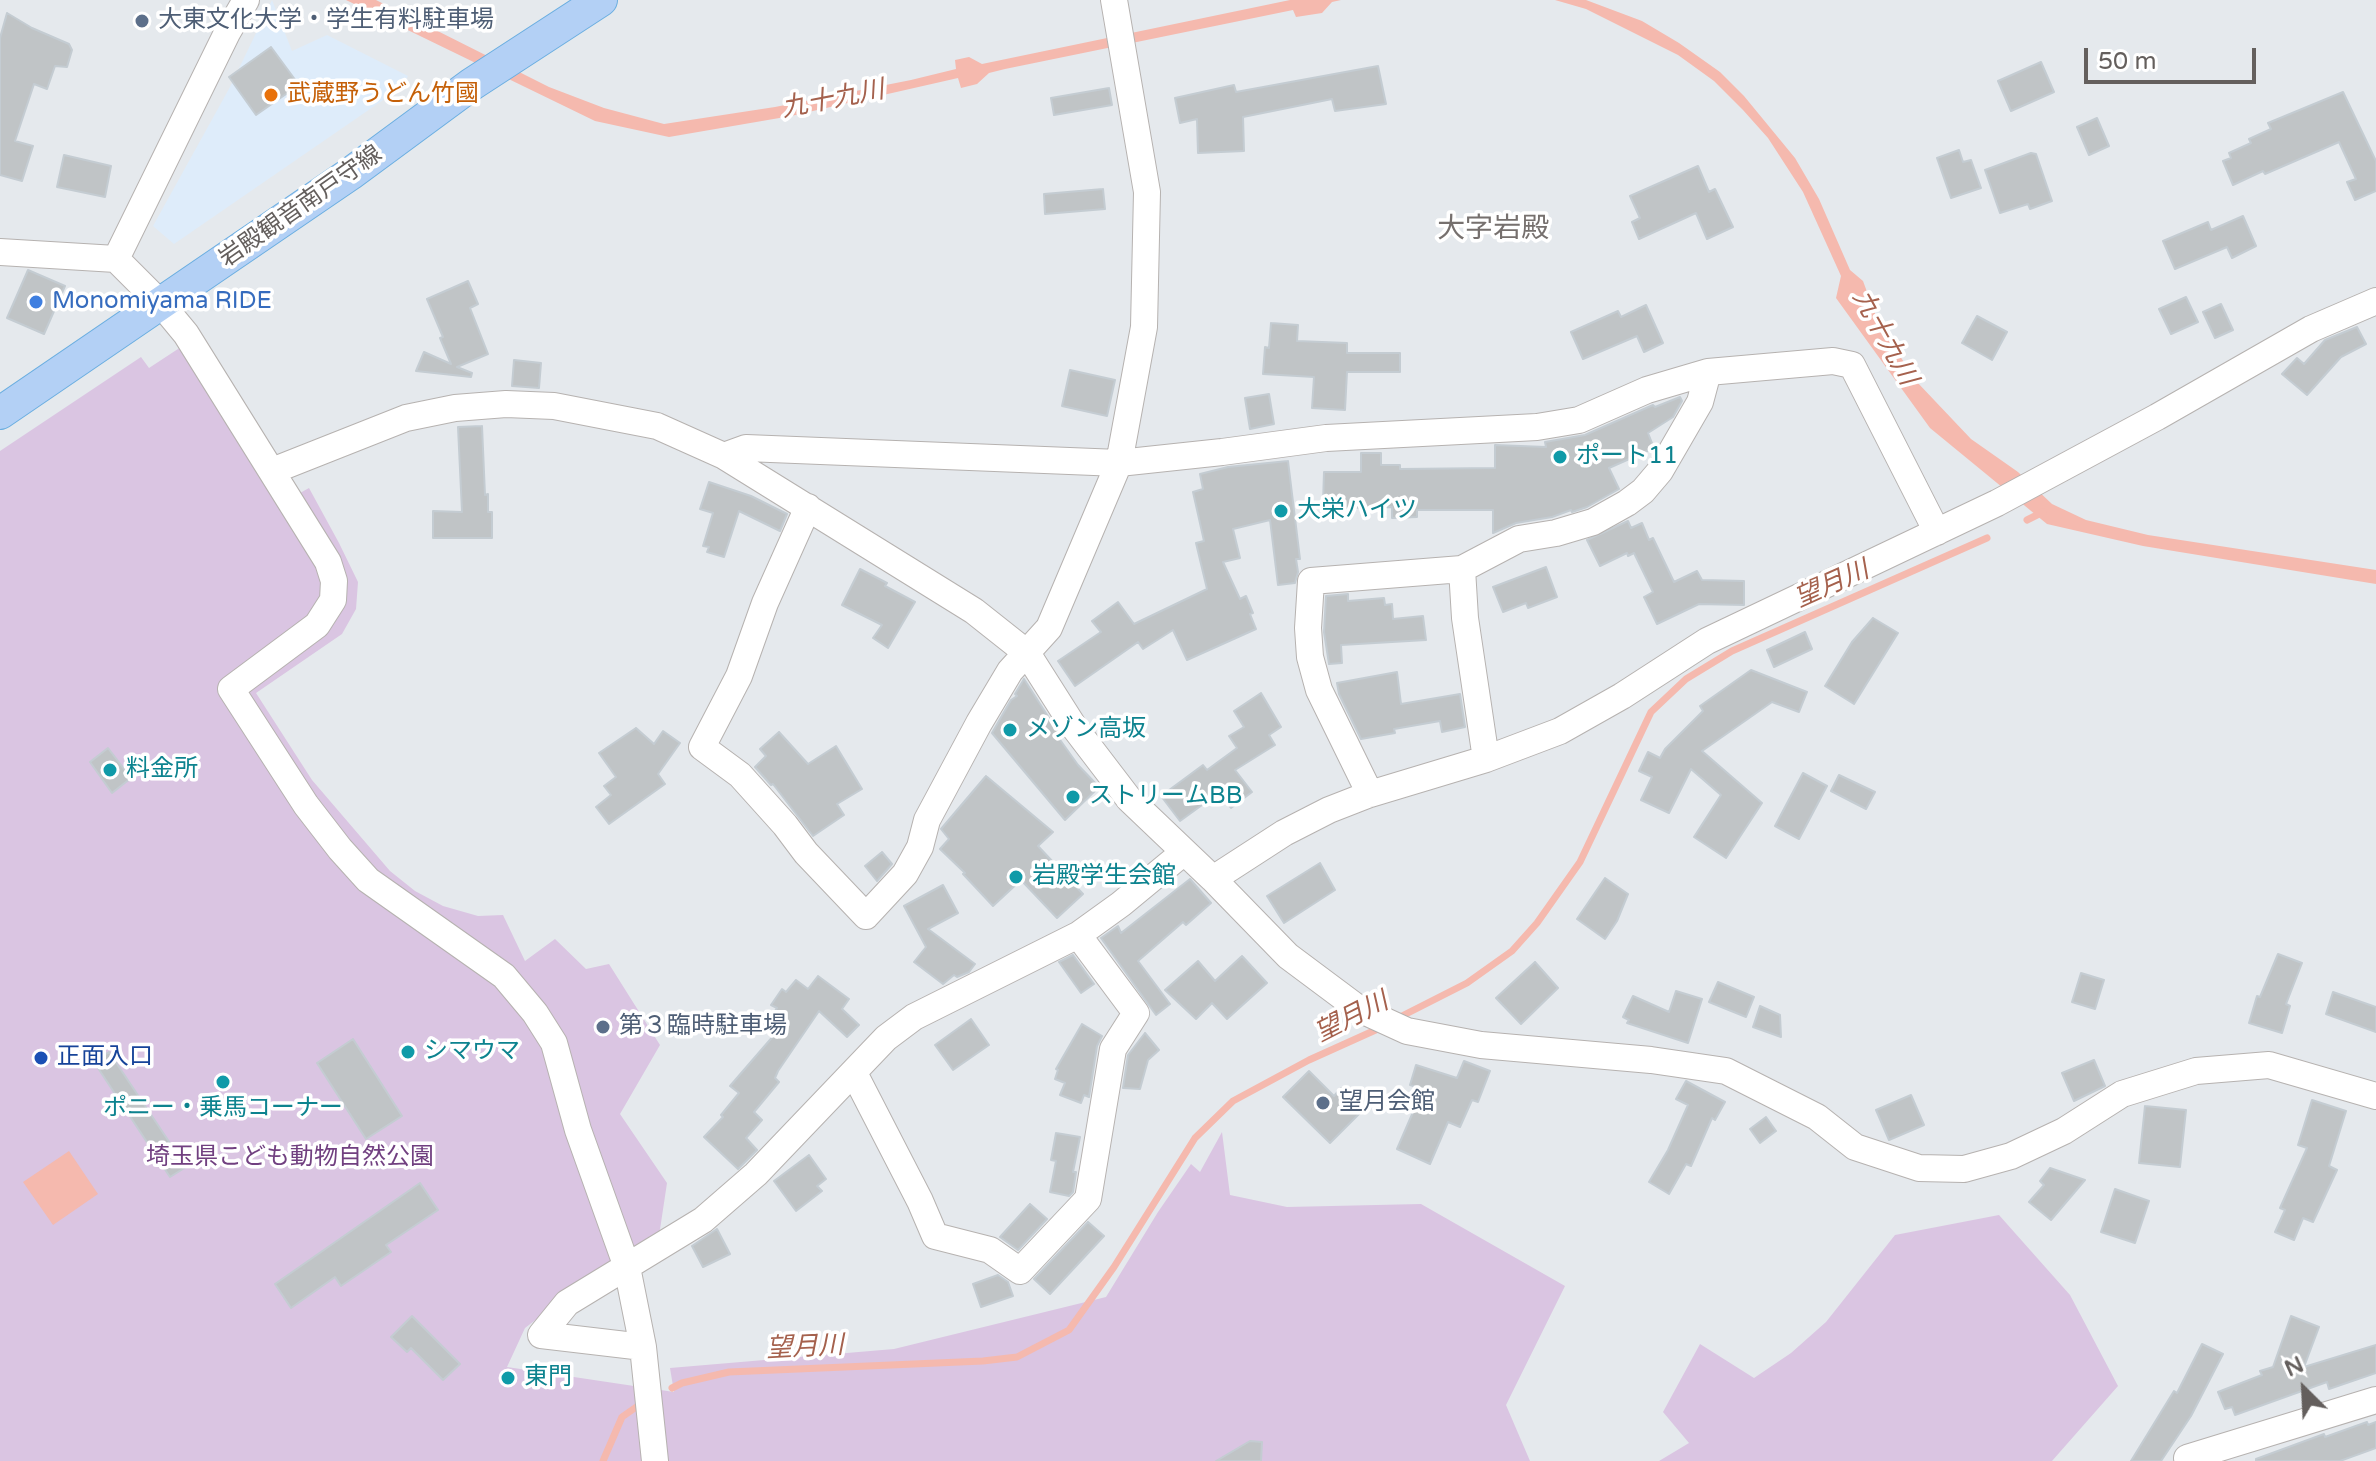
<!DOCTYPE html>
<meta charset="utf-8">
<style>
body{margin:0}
#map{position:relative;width:2376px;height:1461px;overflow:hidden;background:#e5e9ed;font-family:"Varela Round",sans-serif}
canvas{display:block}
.north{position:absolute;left:2264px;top:1349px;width:80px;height:80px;-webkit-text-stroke:6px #fff;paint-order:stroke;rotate:336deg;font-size:22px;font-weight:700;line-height:32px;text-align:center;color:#645f5d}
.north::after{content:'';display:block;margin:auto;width:28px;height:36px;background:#645f5d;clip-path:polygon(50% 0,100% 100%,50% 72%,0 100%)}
.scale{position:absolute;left:2084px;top:48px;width:172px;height:36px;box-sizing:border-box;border:4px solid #645f5d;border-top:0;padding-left:10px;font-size:24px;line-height:28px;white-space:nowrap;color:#645f5d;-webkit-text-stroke:6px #fff;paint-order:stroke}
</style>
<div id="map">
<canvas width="2376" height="1461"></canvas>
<div class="north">N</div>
<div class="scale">50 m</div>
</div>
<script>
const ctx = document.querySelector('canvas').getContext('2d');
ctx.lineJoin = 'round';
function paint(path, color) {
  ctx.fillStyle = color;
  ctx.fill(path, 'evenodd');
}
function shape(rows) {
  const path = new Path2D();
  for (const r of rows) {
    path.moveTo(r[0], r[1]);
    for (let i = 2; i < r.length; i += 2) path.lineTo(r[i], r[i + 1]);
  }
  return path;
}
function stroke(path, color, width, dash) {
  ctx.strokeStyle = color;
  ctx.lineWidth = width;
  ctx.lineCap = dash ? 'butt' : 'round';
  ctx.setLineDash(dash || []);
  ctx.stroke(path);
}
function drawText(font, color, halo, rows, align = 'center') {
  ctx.font = font + ' "Varela Round","Noto Sans JP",sans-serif';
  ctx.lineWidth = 7;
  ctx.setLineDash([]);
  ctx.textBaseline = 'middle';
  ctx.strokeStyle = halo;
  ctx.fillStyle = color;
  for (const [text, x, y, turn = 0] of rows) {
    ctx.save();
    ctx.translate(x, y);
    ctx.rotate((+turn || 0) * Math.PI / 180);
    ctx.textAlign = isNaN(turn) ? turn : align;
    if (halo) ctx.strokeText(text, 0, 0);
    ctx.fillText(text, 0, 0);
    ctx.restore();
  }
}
paint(shape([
 [272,0,292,51,327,35,408,76,402,87,174,244,153,226,230,87]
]), '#deecfa');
paint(shape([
 [181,347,284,502,309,488,339,543,358,582,356,609,342,634,256,693,312,780,390,871,415,891,443,906,478,916,503,915,525,961,555,939,586,969,609,964,660,1045,620,1114,667,1183,659,1236,584,1283,525,1328,507,1367,674,1392,670,1368,894,1349,1106,1297,1158,1212,1191,1164,1200,1172,1222,1132,1230,1195,1287,1207,1421,1204,1565,1286,1506,1405,1530,1461,0,1461,0,451,141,357,149,368],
 [1999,1215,2070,1295,2118,1386,2052,1461,1659,1461,1689,1443,1663,1412,1700,1344,1754,1378,1791,1353,1826,1322,1895,1235]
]), '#dac5e2');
paint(shape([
 [346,0,376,0,549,87,604,108,664,124,775,107,911,80,956,69,955,60,969,57,982,64,1290,0,1341,0,1332,2,1322,13,1296,17,1293,10,1005,69,989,73,977,84,961,88,958,78,791,116,669,137,595,121],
 [1555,0,1586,0,1642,21,1679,43,1720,72,1744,96,1795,158,1819,199,1850,270,1863,281,1879,324,1917,382,1971,439,2018,472,2052,504,2086,520,2148,535,2376,570,2376,584,2143,546,2047,524,1930,428,1836,298,1841,276,1803,192,1768,138,1743,110,1714,81,1678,55,1586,9],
 [69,1151,98,1194,53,1225,23,1182]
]), '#f5b9ae');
stroke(shape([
 [2027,520,2043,512],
 [1398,1018,1467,983,1512,951,1537,923,1580,862,1651,712,1686,679,1732,651,1987,538],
 [672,1388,682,1383,729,1372,983,1361,1017,1357,1069,1330,1114,1267,1195,1138,1233,1101,1309,1060,1380,1028],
 [603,1461,622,1417,642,1403]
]), '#f5b9ae', 7);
const building = shape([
 [7,13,32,28,69,44,72,50,67,67,55,66,47,89,34,84,15,141,33,146,22,181,0,175,0,38,7,13],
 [271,47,299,85,256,115,229,77,271,47],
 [2041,62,2054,92,2011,111,1998,81,2041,62],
 [1378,66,1386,104,1335,111,1332,99,1243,117,1244,151,1198,153,1197,119,1180,123,1175,98,1234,85,1236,92,1378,66],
 [1109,88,1112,105,1054,115,1051,98,1109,88],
 [2343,92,2376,161,2376,191,2355,200,2347,182,2356,179,2339,142,2265,174,2263,171,2233,185,2223,161,2231,158,2229,153,2251,143,2249,139,2271,129,2268,123,2343,92],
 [2097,118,2109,146,2089,155,2077,127,2097,118],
 [1959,150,1963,162,1971,160,1981,188,1951,198,1937,158,1959,150],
 [2031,153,2036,154,2052,201,2030,209,2028,204,2000,213,1985,170,2031,153],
 [64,155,111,166,105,197,57,187,64,155],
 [1698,166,1709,192,1715,189,1733,227,1707,239,1696,213,1639,239,1632,222,1640,218,1630,196,1698,166],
 [1103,189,1105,209,1045,214,1044,194,1103,189],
 [2243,216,2256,246,2232,258,2227,247,2175,269,2163,241,2208,222,2211,230,2243,216],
 [28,270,65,286,44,334,7,318,28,270],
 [468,281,478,304,470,308,488,354,457,367,472,373,471,377,416,371,424,352,451,364,440,338,443,337,427,299,468,281],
 [2186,297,2198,322,2171,334,2159,309,2186,297],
 [2221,304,2233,330,2215,338,2203,312,2221,304],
 [1646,305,1663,343,1644,352,1637,336,1583,359,1571,332,1618,311,1621,317,1646,305],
 [1977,316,2007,332,1992,360,1962,343,1977,316],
 [1271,323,1298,325,1297,341,1347,343,1347,353,1400,353,1400,372,1347,372,1345,410,1312,408,1314,377,1263,374,1265,347,1269,348,1271,323],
 [2357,327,2366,344,2341,357,2307,395,2282,374,2297,358,2304,364,2325,340,2357,327],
 [514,360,541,363,539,388,512,386,514,360],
 [1070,370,1115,380,1107,416,1062,406,1070,370],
 [1269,394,1274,424,1250,429,1245,398,1269,394],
 [1680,397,1682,401,1673,417,1648,433,1654,448,1609,468,1619,489,1587,507,1572,512,1571,510,1552,517,1516,523,1493,533,1493,510,1417,510,1417,517,1392,518,1392,507,1343,508,1343,503,1323,503,1324,472,1361,472,1361,453,1381,453,1381,465,1400,465,1400,469,1495,468,1495,445,1546,447,1545,442,1585,435,1653,405,1655,407,1680,397],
 [482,426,485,495,488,494,488,512,492,512,492,538,433,538,433,511,462,512,458,427,482,426],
 [1288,461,1300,559,1296,559,1298,572,1295,583,1278,585,1270,520,1233,529,1240,558,1223,562,1240,599,1246,596,1253,613,1250,614,1256,629,1187,660,1173,630,1143,649,1138,642,1075,686,1058,661,1101,632,1092,621,1118,602,1134,624,1207,589,1196,543,1204,541,1193,492,1203,489,1200,474,1228,467,1288,461],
 [709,482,751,496,787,514,780,531,739,511,724,557,707,552,709,547,703,546,713,513,700,509,709,482],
 [1628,521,1631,528,1642,523,1649,540,1653,538,1674,582,1697,571,1702,580,1744,581,1744,605,1699,604,1657,624,1644,597,1653,592,1634,553,1628,556,1627,553,1600,566,1587,540,1628,521],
 [1546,567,1557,597,1528,608,1526,603,1503,612,1493,587,1546,567],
 [860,569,887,583,885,586,915,602,888,648,873,638,882,625,842,605,860,569],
 [1348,594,1348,601,1384,598,1385,605,1392,604,1393,619,1423,616,1426,640,1341,645,1342,663,1329,664,1324,632,1326,596,1348,594],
 [1873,618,1898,633,1854,704,1825,686,1852,642,1873,618],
 [1805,632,1812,649,1774,667,1767,650,1805,632],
 [1751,670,1807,692,1799,712,1772,702,1702,751,1762,803,1726,858,1694,837,1721,795,1691,769,1669,813,1641,800,1652,777,1639,771,1648,752,1660,758,1665,749,1703,711,1700,706,1751,670],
 [1397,672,1401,704,1460,694,1465,727,1442,732,1440,721,1394,729,1395,733,1361,739,1339,694,1337,683,1397,672],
 [1024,679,1060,735,1058,737,1078,765,1099,787,1065,820,992,733,1011,700,1017,696,1015,694,1024,679],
 [1261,693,1281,727,1269,735,1275,745,1235,770,1252,792,1231,808,1220,792,1180,821,1161,796,1203,765,1207,770,1237,748,1229,736,1244,727,1234,711,1261,693],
 [636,728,654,744,663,731,680,743,658,774,665,784,609,824,596,807,611,795,604,786,616,777,599,753,636,728],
 [779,732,808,764,836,746,862,789,837,804,844,815,813,836,773,784,771,785,755,767,766,756,760,749,779,732],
 [108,748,131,778,112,793,90,762,108,748],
 [1803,773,1827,786,1799,839,1775,826,1803,773],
 [1839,775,1875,792,1866,809,1831,791,1839,775],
 [986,776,1053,832,1038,846,1083,894,1057,918,1021,880,993,906,963,874,965,873,940,849,949,839,941,829,986,776],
 [882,852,892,864,877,881,865,866,882,852],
 [1320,863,1335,890,1284,923,1267,896,1320,863],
 [1605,878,1628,894,1617,921,1605,939,1577,919,1605,878],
 [1190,879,1211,903,1186,925,1183,922,1138,961,1170,1004,1156,1015,1101,938,1118,926,1121,933,1190,879],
 [943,885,958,913,928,929,975,964,969,972,957,977,954,975,943,984,914,962,926,947,904,906,943,885],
 [2278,954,2302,963,2286,1004,2290,1006,2282,1033,2249,1023,2257,996,2260,997,2278,954],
 [1073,955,1094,984,1081,993,1059,962,1073,955],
 [1242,956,1267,983,1227,1019,1212,1003,1196,1019,1165,990,1198,961,1215,981,1242,956],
 [1535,962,1558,988,1521,1024,1496,998,1535,962],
 [2081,973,2104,980,2095,1009,2072,1002,2081,973],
 [818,976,849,999,842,1009,859,1025,847,1037,819,1011,778,1071,775,1078,779,1082,754,1112,762,1120,746,1138,757,1150,738,1169,704,1137,723,1117,721,1115,739,1093,730,1086,775,1034,764,1027,777,1008,771,1005,782,989,786,992,796,980,808,989,818,976],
 [1718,982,1754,997,1746,1017,1709,1002,1718,982],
 [1676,991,1702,999,1688,1043,1627,1023,1629,1020,1623,1017,1633,996,1669,1012,1676,991],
 [2333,992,2376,1007,2376,1032,2326,1014,2333,992],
 [1760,1006,1780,1015,1781,1037,1753,1027,1760,1006],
 [971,1019,989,1045,953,1070,935,1045,971,1019],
 [1082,1024,1102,1036,1097,1046,1089,1097,1084,1095,1081,1103,1060,1095,1065,1083,1055,1079,1058,1070,1056,1069,1082,1024],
 [1145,1033,1159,1050,1148,1060,1140,1089,1123,1088,1128,1055,1145,1033],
 [353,1039,402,1116,366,1139,317,1063,353,1039],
 [109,1052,186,1167,170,1177,94,1062,109,1052],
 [2094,1060,2105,1086,2074,1101,2062,1073,2094,1060],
 [1464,1061,1490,1071,1478,1102,1472,1100,1460,1127,1448,1122,1430,1164,1397,1149,1423,1089,1410,1085,1416,1065,1457,1078,1464,1061],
 [1309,1071,1334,1096,1341,1088,1363,1110,1330,1143,1283,1097,1309,1071],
 [1686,1081,1725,1102,1715,1120,1712,1118,1691,1166,1686,1164,1669,1194,1649,1182,1668,1150,1688,1105,1676,1099,1686,1081],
 [1911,1095,1924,1125,1889,1140,1876,1110,1911,1095],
 [2312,1100,2346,1111,2329,1166,2337,1170,2313,1222,2303,1218,2294,1240,2275,1232,2285,1210,2280,1208,2307,1148,2298,1145,2312,1100],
 [2145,1106,2186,1110,2180,1167,2139,1163,2145,1106],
 [1766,1117,1776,1131,1760,1143,1750,1129,1766,1117],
 [1056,1133,1080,1137,1073,1172,1076,1172,1073,1192,1069,1196,1050,1192,1056,1161,1051,1160,1056,1133],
 [809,1155,826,1179,817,1186,822,1191,796,1211,774,1181,809,1155],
 [2050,1168,2085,1180,2051,1220,2029,1202,2044,1185,2040,1181,2050,1168],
 [420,1183,438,1210,386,1245,391,1252,341,1286,335,1277,291,1308,275,1284,420,1183],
 [2115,1189,2149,1201,2135,1243,2101,1232,2115,1189],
 [1030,1204,1047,1219,1018,1250,1000,1237,1030,1204],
 [1088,1222,1104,1236,1050,1294,1034,1279,1088,1222],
 [717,1229,730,1254,703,1267,692,1246,717,1229],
 [998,1275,1008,1282,1013,1296,981,1307,973,1284,998,1275],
 [412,1316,460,1364,443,1380,411,1348,407,1352,391,1337,412,1316],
 [2291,1316,2319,1327,2304,1367,2376,1345,2376,1373,2329,1389,2327,1382,2235,1415,2232,1407,2225,1409,2218,1392,2262,1375,2260,1371,2273,1367,2291,1316],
 [2202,1344,2223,1354,2191,1416,2161,1461,2131,1461,2174,1391,2177,1393,2202,1344],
 [2367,1422,2368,1425,2376,1422,2376,1448,2340,1461,2256,1461,2256,1459,2324,1434,2325,1437,2367,1422],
 [1250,1441,1262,1442,1261,1461,1216,1461,1250,1441]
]);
paint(building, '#c0c4c6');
stroke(building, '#c4ccd2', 2);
const minor = shape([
 [0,252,116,259,162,305,186,334,328,562,334,581,333,600,317,625,231,689,306,805,340,849,368,880,504,976,535,1013,554,1043,578,1130,627,1267,643,1347,655,1461],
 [116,259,227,33,246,0],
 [724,456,746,448,1119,463,1222,452,1326,438,1537,427,1579,420,1647,390,1708,372,1833,361,1852,365,1937,532],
 [272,471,406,418,455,408,506,404,554,406,657,426,724,456,974,611,1027,653,1074,727,1129,799,1213,879,1288,956,1359,1009,1407,1031,1481,1045,1651,1060,1726,1071,1817,1117,1855,1147,1919,1168,1964,1169,2011,1156,2064,1131,2122,1094,2196,1071,2269,1065,2376,1096],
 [808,507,765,603,739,676,702,747,740,775,785,825,806,853,866,916,905,874,920,847,927,820,979,723,1010,671,1049,628,1119,463,1144,327,1147,192,1114,0],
 [1462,569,1465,618,1486,759],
 [1370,794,1319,690,1310,657,1308,628,1311,581,1462,569,1519,539,1556,533,1593,522,1627,503,1643,491,1660,471,1700,402,1708,372],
 [1213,879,1284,833,1329,810,1370,794,1486,759,1560,731,1622,696,1707,641,1997,503,2157,417,2311,329,2376,301],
 [854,1073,920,1201,935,1236,990,1250,1020,1271,1088,1199,1113,1049,1136,1013,1078,935],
 [643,1347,541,1335,567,1303,703,1220,756,1174,886,1038,914,1017,1078,935,1121,904,1184,852],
 [2188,1461,2187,1458,2376,1400]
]);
const major = shape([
 [0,413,350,174,472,84,601,0]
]);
stroke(minor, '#b6b2b0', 28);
stroke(major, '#6baee0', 34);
stroke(minor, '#fff', 26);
stroke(major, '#b3d0f5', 32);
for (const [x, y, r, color] of [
 [142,21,8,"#5c6f8a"],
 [271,95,8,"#e8710a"],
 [36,302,8,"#3f7fe0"],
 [1560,457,8,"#0f9aa8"],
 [1281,511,8,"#0f9aa8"],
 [1010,730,8,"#0f9aa8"],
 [110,770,8,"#0f9aa8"],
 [1073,797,8,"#0f9aa8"],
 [1016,877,8,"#0f9aa8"],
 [603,1027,8,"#5c6f8a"],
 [408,1052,8,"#0f9aa8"],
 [41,1058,8,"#1a4fb4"],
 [223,1082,8,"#0f9aa8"],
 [1323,1103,8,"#5c6f8a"],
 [508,1378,8,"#0f9aa8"]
]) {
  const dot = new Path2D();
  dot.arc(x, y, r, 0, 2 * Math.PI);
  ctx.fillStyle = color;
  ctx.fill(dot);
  stroke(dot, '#fff', 3);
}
drawText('24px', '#4e5e75', '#fff', [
 ["大東文化大学・学生有料駐車場",158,21],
 ["第３臨時駐車場",619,1027],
 ["望月会館",1339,1103]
], 'left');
drawText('24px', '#c56008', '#fff', [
 ["武蔵野うどん竹國",287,95]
], 'left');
drawText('24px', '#645f5d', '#fff', [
 ["岩殿観音南戸守線",301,207,-35]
]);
drawText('24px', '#366cbe', '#fff', [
 ["Monomiyama RIDE",52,302]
], 'left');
drawText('24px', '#0d838f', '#fff', [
 ["ポート11",1576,457],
 ["大栄ハイツ",1297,511],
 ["メゾン高坂",1026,730],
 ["料金所",126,770],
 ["ストリームBB",1089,797],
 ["岩殿学生会館",1032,877],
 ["シマウマ",424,1052],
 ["ポニー・乗馬コーナー",223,1109,"center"],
 ["東門",524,1378]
], 'left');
drawText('24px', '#164399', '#fff', [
 ["正面入口",57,1058]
], 'left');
drawText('24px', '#714080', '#fff', [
 ["埼玉県こども動物自然公園",290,1158]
]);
drawText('italic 26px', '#a5614d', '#fff', [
 ["九十九川",833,100,-11],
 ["九十九川",1884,338,61],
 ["望月川",1832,585,-24],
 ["望月川",1352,1018,-27],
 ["望月川",805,1348,-3]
]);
drawText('28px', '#76706e', '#fff', [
 ["大字岩殿",1493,230]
]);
</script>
